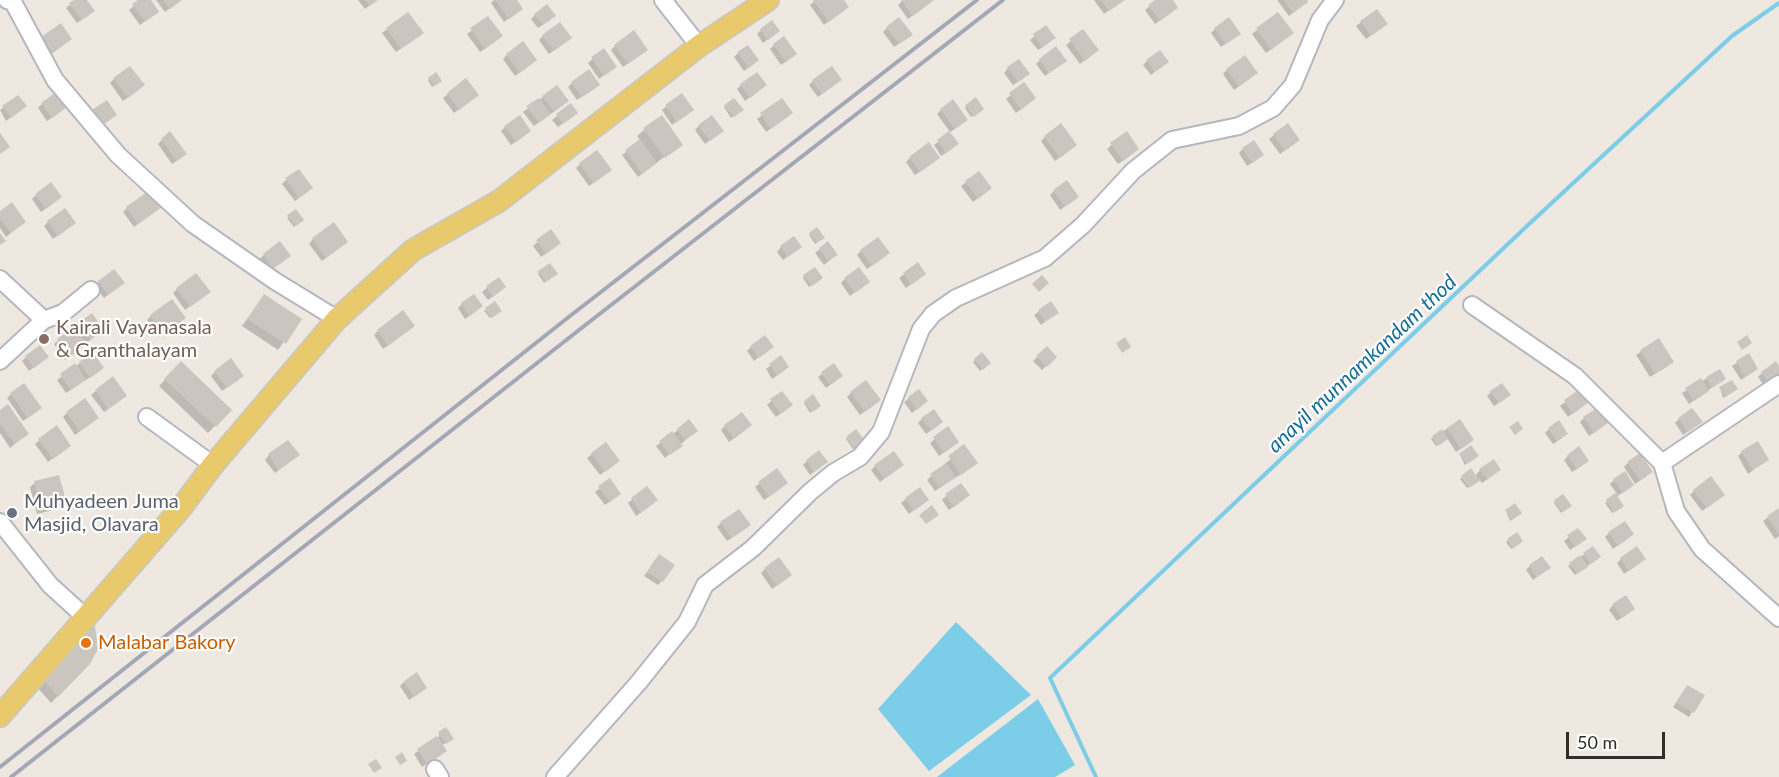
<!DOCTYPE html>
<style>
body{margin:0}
#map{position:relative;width:1779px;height:777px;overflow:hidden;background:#eee8e1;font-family:Lato,sans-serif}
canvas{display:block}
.scale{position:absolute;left:1566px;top:732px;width:99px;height:27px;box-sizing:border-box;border:3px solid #2d2d2d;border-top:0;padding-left:8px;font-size:18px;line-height:21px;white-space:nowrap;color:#2d2d2d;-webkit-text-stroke:4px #fff;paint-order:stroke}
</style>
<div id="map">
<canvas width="1779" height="777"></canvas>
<div class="scale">50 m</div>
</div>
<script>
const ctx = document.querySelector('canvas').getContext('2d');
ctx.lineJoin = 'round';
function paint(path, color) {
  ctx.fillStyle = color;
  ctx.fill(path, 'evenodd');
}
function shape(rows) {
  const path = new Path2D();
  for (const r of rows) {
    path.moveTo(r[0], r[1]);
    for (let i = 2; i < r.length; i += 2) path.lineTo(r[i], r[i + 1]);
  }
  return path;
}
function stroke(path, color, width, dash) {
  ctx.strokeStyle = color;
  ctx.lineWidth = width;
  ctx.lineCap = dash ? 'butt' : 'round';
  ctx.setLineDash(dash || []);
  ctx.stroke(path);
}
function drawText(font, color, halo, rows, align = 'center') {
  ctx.font = font + ' Lato,sans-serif';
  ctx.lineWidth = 4.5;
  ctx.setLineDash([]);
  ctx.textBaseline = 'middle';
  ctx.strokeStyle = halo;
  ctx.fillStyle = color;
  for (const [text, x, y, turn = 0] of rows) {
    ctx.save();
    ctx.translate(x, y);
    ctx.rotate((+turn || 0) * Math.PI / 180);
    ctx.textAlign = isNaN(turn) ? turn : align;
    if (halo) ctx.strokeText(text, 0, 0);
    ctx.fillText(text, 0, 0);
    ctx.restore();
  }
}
paint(shape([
 [956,622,1031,695,929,771,878,709],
 [1038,699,1075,765,1055,777,937,777]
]), '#7ccde7');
paint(shape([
 [76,0,85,0,89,15,77,23,66,8],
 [141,0,149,0,153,15,140,25,129,10],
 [156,0,181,0,165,12],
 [358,0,377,0,365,9],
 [494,0,516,0,517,13,504,22,491,3],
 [816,0,842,0,843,11,824,25,810,5],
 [903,0,933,0,908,19,898,5],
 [1094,0,1124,0,1104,14],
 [1157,0,1171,0,1172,12,1155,24,1145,10],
 [1277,0,1305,0,1302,6,1289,16],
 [1376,11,1381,28,1366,39,1356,26],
 [408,14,417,37,396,52,382,33],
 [1278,14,1288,37,1266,53,1252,34],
 [535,15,550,20,538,28,531,19],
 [488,18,497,40,480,52,467,34],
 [1046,27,1050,42,1038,50,1030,40],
 [887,28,906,39,894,47,883,32],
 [1215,29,1234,38,1221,47,1211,33],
 [761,30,774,35,763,43,757,34],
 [1083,31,1093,54,1080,64,1066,45],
 [543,36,565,42,549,54,539,40],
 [42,38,66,43,48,56,38,42],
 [774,45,791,58,781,65,770,49],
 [615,46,642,54,623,67,611,50],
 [603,50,611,70,599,79,588,63],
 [738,53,753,64,744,71,734,57],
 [507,55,531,64,515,76,503,59],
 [1040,60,1060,65,1045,76,1036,64],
 [1147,61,1167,62,1151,75,1143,65],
 [1008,68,1024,78,1013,85,1004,73],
 [1227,70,1252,77,1234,90,1223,74],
 [436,74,440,81,432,87,428,80],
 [114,79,139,89,123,101,110,83],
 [466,80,473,99,454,113,443,98],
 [813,81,836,84,818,97,809,85],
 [572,83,594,89,577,100,568,87],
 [1024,84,1030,102,1016,113,1006,99],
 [741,85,761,89,745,101,737,89],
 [681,95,688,114,672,125,662,110],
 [18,97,21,110,6,121,0,110],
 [543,97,563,105,534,126,523,112],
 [734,100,742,110,731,118,724,107],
 [782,100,787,117,766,132,757,119],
 [42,104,64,109,47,121,38,108],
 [570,106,572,117,558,127,552,120],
 [966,106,981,111,971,117,965,108],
 [941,110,962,124,949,133,953,148,941,156,934,145,950,132,937,114],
 [661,117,681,144,638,177,622,155,641,141,637,136,644,130],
 [1287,125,1294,144,1280,154,1269,139],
 [699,126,717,135,705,144,695,130],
 [505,127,525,135,511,145,501,131],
 [1126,133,1133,153,1118,164,1107,149],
 [1045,137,1071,149,1055,161,1041,141],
 [162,140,181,158,172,164,158,144],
 [1243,149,1258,159,1247,166,1239,153],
 [910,158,934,162,915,175,906,162],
 [580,164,606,174,589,186,576,168],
 [979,173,986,192,973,202,961,186],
 [286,180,307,192,295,201,282,184],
 [1054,191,1073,201,1060,210,1050,195],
 [36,195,56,201,41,212,32,199],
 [127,208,156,211,134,227,123,212],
 [296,211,302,220,294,227,287,218],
 [0,213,24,222,6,237,0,228],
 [48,222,70,227,53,239,44,226],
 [817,229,823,238,815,244,809,235],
 [551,231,555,247,541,257,533,246],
 [313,239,342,246,322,261,309,244],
 [280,243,285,260,268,272,259,259],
 [828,243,836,255,824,265,815,253],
 [781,247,795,251,783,260,777,252],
 [861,251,884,257,867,269,857,255],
 [918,264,920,278,906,288,899,278],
 [539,272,556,273,544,283,538,274],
 [804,276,819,280,809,287,803,278],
 [498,279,500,291,488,300,482,292],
 [845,279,863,286,850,296,841,283],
 [99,282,118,287,104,298,95,286],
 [177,289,204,296,185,310,173,293],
 [264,296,300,319,278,350,242,326],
 [494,303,498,313,490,318,484,311],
 [1051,303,1057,313,1041,325,1034,315],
 [462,304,477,310,465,319,458,308],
 [151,316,180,322,159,337,147,320],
 [79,324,98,334,65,360,54,344],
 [409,330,383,349,374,335,378,331],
 [1659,340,1668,366,1650,377,1636,355],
 [751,347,772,347,754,361,747,351],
 [1047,348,1055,357,1042,370,1033,361],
 [981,354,989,363,980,371,973,362],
 [1748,355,1757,369,1741,380,1732,366],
 [26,357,43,361,29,371,22,361],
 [780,358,783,371,772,379,766,369],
 [80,363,98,372,66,393,57,380],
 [181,363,230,410,208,433,159,386],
 [833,365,837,380,826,388,818,377],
 [1779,368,1766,389,1758,377,1762,373],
 [215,372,238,380,222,391,211,376],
 [1707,378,1724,379,1689,404,1682,393],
 [1720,388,1734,391,1723,398],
 [96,391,121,400,104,412,91,395],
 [919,391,922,405,912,413,904,402],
 [1580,391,1583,406,1568,417,1560,406],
 [1491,392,1505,399,1494,406,1487,396],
 [851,393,875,404,860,415,847,397],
 [11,394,36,412,23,421,7,398],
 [771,401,787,409,776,417,767,405],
 [805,402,820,405,810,413,804,403],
 [0,411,27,434,10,448,0,433],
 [67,413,93,422,75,435,63,417],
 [1584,418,1602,427,1589,436,1580,422],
 [922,419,937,426,926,434,918,423],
 [1679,419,1696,426,1683,435,1675,423],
 [1459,421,1468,444,1456,452,1447,438,1436,446,1431,439],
 [725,426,746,429,729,442,721,430],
 [56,427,65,450,48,462,35,444],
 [948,428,953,446,939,456,930,443],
 [1549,429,1562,438,1553,444,1545,433],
 [678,430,696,431,665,458,656,446],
 [856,431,861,443,853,449,846,439],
 [605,444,614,465,600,475,587,458],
 [964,447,972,467,935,491,927,480],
 [1742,452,1767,460,1748,474,1738,456],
 [269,455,293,459,275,473,265,460],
 [1460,455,1475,457,1465,465],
 [1568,456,1583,465,1572,472,1564,460],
 [807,461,822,466,810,475,803,465],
 [1628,463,1647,476,1635,484,1624,467],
 [875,466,898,469,880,482,871,470],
 [777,470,782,487,764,500,755,487],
 [1480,470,1495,474,1482,483,1479,479,1467,488,1460,479,1471,471,1475,476],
 [610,480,615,498,605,505,595,492],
 [1614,480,1628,489,1616,497,1620,507,1612,513,1605,503,1617,494,1610,484],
 [35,483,65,504,61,508,37,514,30,487],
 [647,488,652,504,636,516,628,503],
 [919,489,922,504,909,514,901,503],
 [1694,491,1719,499,1702,511,1690,495],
 [946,496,964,499,949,510,942,500],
 [1555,501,1568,507,1561,513,1554,503],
 [1779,509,1779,536,1775,539,1763,521],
 [1506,511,1519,515,1510,521],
 [721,523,745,529,727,541,717,527],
 [1578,530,1580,543,1570,550,1564,541],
 [1609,533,1628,538,1613,549,1605,537],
 [1516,534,1520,543,1511,549,1506,542],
 [1593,548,1598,558,1575,575,1568,566],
 [1621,559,1640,563,1624,574,1617,563],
 [655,560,662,581,658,585,644,576],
 [1530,566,1549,568,1533,580,1526,570],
 [765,569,786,579,772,589,761,573],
 [1613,605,1629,613,1617,621,1609,610],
 [89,663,51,703,36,686,54,669],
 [404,682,421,692,409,700,400,686],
 [1687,686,1703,696,1689,717,1673,707],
 [439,733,450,740,441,746,445,751,441,755,422,767,414,754,439,737]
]), '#0003');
stroke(shape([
 [1096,777,1050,678,1528,225,1732,36,1779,3]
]), '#7ccde7', 4);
paint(shape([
 [74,0,87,0,95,11,82,20,69,3],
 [138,0,151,0,159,12,145,22,132,4],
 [163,0,182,0,170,9],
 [365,0,378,0,370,6],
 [495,0,517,0,523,9,509,19],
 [813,0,844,0,849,7,829,22],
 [901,0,934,0,913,16],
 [1101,0,1125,0,1109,11],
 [1155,0,1173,0,1178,8,1160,21,1148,5],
 [1284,0,1307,0,1308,2,1293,13],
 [547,4,556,16,543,25,534,14],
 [1377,9,1388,24,1371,36,1360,21],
 [408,12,424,33,401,49,386,28],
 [1278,12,1294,33,1271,50,1256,28],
 [488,16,503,36,485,49,470,28],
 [899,17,913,35,899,44,886,27],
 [1229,17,1241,34,1226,44,1214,28],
 [772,20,780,31,768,40,760,29],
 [560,22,572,38,554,51,542,35],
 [61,23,72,39,53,53,41,37],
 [1046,25,1056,38,1042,47,1033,34],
 [1083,29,1099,50,1085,61,1069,39],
 [634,30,648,50,628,64,614,45],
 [784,36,797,54,786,62,773,44],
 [523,41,537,60,520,73,506,54],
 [748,45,759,60,749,68,737,52],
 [1056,46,1067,61,1049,73,1039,59],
 [604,48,617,67,604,76,591,57],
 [1160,50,1169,62,1155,72,1146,60],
 [1245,55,1258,73,1239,86,1226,69],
 [1019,59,1030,74,1018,82,1007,67],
 [130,66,145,85,128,98,113,78],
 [832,66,842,80,822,94,812,80],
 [589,69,600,85,582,97,571,82],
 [436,72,442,81,435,86,428,78],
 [757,72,767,85,750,98,740,84],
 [466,78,479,95,459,110,447,93],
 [1024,82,1036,98,1021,110,1009,93],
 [557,85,569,101,554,112,542,96],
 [59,90,70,105,52,118,41,103],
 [682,93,694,110,677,122,665,105],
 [18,95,27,106,11,118,2,106],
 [976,97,984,109,974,117,965,105],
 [539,98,551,114,539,123,526,106],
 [734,98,744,110,734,117,724,105],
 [782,98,793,113,771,129,760,113],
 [953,99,968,120,955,129,940,109],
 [107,100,117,115,100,127,89,112],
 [571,103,578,113,563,124,556,114],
 [520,115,531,131,516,142,504,126],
 [662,115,683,145,665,158,643,128],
 [712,115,724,131,710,141,698,125],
 [1061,123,1077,145,1060,158,1044,136],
 [1288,123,1300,140,1285,151,1273,134],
 [170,131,187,154,177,161,161,139],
 [949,131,959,144,946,153,937,140],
 [1127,131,1139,149,1123,161,1110,143],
 [0,133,10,147,0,154],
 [640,139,657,163,642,174,625,150],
 [1254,140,1264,155,1252,163,1242,148],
 [929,142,940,158,920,172,909,157],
 [597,150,612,170,594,183,579,163],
 [299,169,313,188,299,198,285,178],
 [979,171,992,188,978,199,965,181],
 [1067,180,1079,197,1065,207,1053,190],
 [51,182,62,197,46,209,35,194],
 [150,190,162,207,138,224,126,207],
 [12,202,26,222,11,233,0,219,0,211],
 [65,208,76,223,58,236,47,221],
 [296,209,304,220,296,226,287,215],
 [334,222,348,242,326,258,312,238],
 [817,227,825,238,817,243,809,233],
 [551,229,561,243,546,254,536,240],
 [0,233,6,241,0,245],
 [794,236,802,247,788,257,780,246],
 [878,237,890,253,872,266,860,250],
 [280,241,291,256,273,269,263,254],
 [828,241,838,255,828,261,819,248],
 [918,262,926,274,911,285,903,273],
 [550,263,558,274,546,282,538,271],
 [815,267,823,278,812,286,803,275],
 [859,267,870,282,855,293,844,278],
 [114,269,125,283,108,295,98,281],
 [196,273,211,292,190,307,176,288],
 [1042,275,1049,283,1039,292,1032,284],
 [499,277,506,287,493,297,486,286],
 [264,294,302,319,286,344,247,319],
 [474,294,483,306,470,316,461,303],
 [172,299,186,318,163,334,150,315],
 [495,301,502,311,492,318,485,308],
 [1051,301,1059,313,1045,322,1038,310],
 [403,310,415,326,388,346,377,330],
 [92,313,104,330,90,340,78,323],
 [74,327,87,344,70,357,57,339],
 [765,335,774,347,759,358,750,346],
 [1747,335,1752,343,1742,350,1737,342],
 [1125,337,1131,347,1122,353,1116,343],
 [1659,338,1674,362,1655,374,1640,350],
 [40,345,49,357,34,368,25,356],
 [1047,346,1057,357,1047,367,1036,356],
 [93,352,104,368,90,378,79,362],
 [982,352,991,363,983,370,974,359],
 [1749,353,1758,369,1745,377,1736,361],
 [781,355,789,367,777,376,769,364],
 [231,358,244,376,227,388,214,371],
 [181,361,232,410,216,427,164,379],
 [1776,361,1779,366,1779,380,1771,386,1761,372],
 [75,363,86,379,71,390,60,374],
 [834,363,843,376,830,385,821,372],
 [1720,369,1726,379,1712,388,1706,377],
 [113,376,127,396,108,409,95,390],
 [1701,378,1709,391,1694,401,1685,388],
 [866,380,881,400,865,412,850,392],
 [1732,380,1738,389,1725,397,1719,387],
 [24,383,42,408,28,418,10,393],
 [1502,383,1511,395,1499,403,1490,391],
 [919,389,928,401,917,410,908,397],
 [1580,389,1589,402,1573,414,1564,400],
 [782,391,793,405,781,414,770,399],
 [813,394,821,406,813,412,804,401],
 [85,398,99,418,80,431,66,412],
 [8,404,29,434,15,444,0,424,0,410],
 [1597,408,1608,423,1594,433,1583,417],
 [1692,408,1703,422,1688,432,1678,418],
 [934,409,943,422,931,431,921,418],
 [742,412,752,425,734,439,724,425],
 [689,419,698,431,685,440,677,429],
 [1460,419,1474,440,1461,449,1447,428],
 [1559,420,1568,434,1557,441,1548,428],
 [1518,421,1523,429,1515,435,1509,427],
 [57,425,71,446,53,459,38,439],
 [948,426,959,442,944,453,933,437],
 [856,429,865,441,855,449,846,437],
 [1442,429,1448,439,1438,446,1432,436],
 [672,431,683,446,670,455,659,441],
 [288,440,300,455,279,470,268,454],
 [1758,441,1769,460,1753,470,1741,451],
 [606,442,620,461,605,472,591,453],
 [964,444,978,463,961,475,948,456],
 [1471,445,1479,456,1467,464,1459,454],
 [1579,446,1589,461,1577,469,1567,455],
 [819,450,828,462,814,472,806,460],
 [894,451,904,465,884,479,874,465],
 [1640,453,1653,472,1640,480,1627,462],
 [1494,459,1501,470,1487,479,1479,469],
 [946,463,956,477,940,488,930,474],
 [777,468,788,483,769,497,758,482],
 [1471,468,1480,481,1469,488,1461,476],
 [1625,471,1634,485,1623,493,1613,479],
 [59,475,67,504,42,511,34,481],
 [1711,476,1725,495,1707,508,1693,490],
 [610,478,621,494,610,502,598,486],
 [961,483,970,495,954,507,945,494],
 [647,486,658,500,641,513,631,498],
 [920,487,929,500,914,511,905,498],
 [1615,493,1624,506,1614,513,1606,500],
 [1563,494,1572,506,1563,512,1554,500],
 [1515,503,1522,513,1512,520,1505,510],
 [932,505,939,515,926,524,919,515],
 [1779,508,1779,535,1767,516],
 [739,509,751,525,732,538,720,522],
 [1625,521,1634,534,1618,546,1608,532],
 [1578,528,1587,539,1575,547,1567,535],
 [1517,532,1523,541,1513,549,1507,539],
 [1593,546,1601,557,1591,564,1583,553],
 [1637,546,1646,559,1629,571,1620,558],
 [659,554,675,565,663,582,647,572],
 [1580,555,1588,567,1577,574,1569,563],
 [1542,556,1551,568,1537,577,1529,565],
 [779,557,792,575,777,586,764,568],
 [1626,595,1635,609,1622,618,1612,604],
 [95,626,98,649,90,664,58,697,42,678,74,637],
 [417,672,427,688,414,697,404,681],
 [1687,685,1705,695,1694,713,1676,703],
 [446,727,454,739,446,744,438,732],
 [437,736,447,751,427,764,417,749],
 [402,752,407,761,400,765,395,757],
 [376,759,382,768,374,773,368,764]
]), '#cac6bf');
const minor = shape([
 [7,0,13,2,55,80,118,155,193,224,275,281,337,319],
 [663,0,699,46],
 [0,279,44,320],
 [1472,305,1575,376,1662,463,1676,511,1702,549,1779,618],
 [0,361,44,320,63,313,91,290],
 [147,417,213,465],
 [1662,463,1779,384],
 [0,522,50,585,84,616],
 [435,769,440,777],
 [555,777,639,682,687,622,705,585,753,548,810,492,833,473,860,457,881,432,921,329,933,314,956,298,1045,258,1083,225,1133,171,1172,140,1239,126,1273,108,1293,85,1320,20,1335,0]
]);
const major = shape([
 [0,716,181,508,213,465,337,319,413,250,499,201,699,46,768,0]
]);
stroke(minor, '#b4b7bf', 20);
stroke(major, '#c8c8c8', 24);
stroke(minor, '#fff', 16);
stroke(major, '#e8c96c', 21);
stroke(shape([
 [0,767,570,316,977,0],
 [11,777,579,330,1003,0]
]), '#a4a7b6', 4);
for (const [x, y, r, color] of [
 [44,339,6,"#8d6e63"],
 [12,513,6,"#6b7280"],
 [86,643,6,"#e8710a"]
]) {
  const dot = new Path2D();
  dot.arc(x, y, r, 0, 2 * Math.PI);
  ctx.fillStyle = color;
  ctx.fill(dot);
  stroke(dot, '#fff', 2);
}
drawText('20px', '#785e54', '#fff', [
 ["Kairali Vayanasala",56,328],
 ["& Granthalayam",56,351]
], 'left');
drawText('20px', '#5b616d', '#fff', [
 ["Muhyadeen Juma",24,502],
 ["Masjid, Olavara",24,525]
], 'left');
drawText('20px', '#c56008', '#fff', [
 ["Malabar Bakory",98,643]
], 'left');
drawText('italic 21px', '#176e98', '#fff', [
 ["anayil munnamkandam thod",1362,364,-43]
]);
</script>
